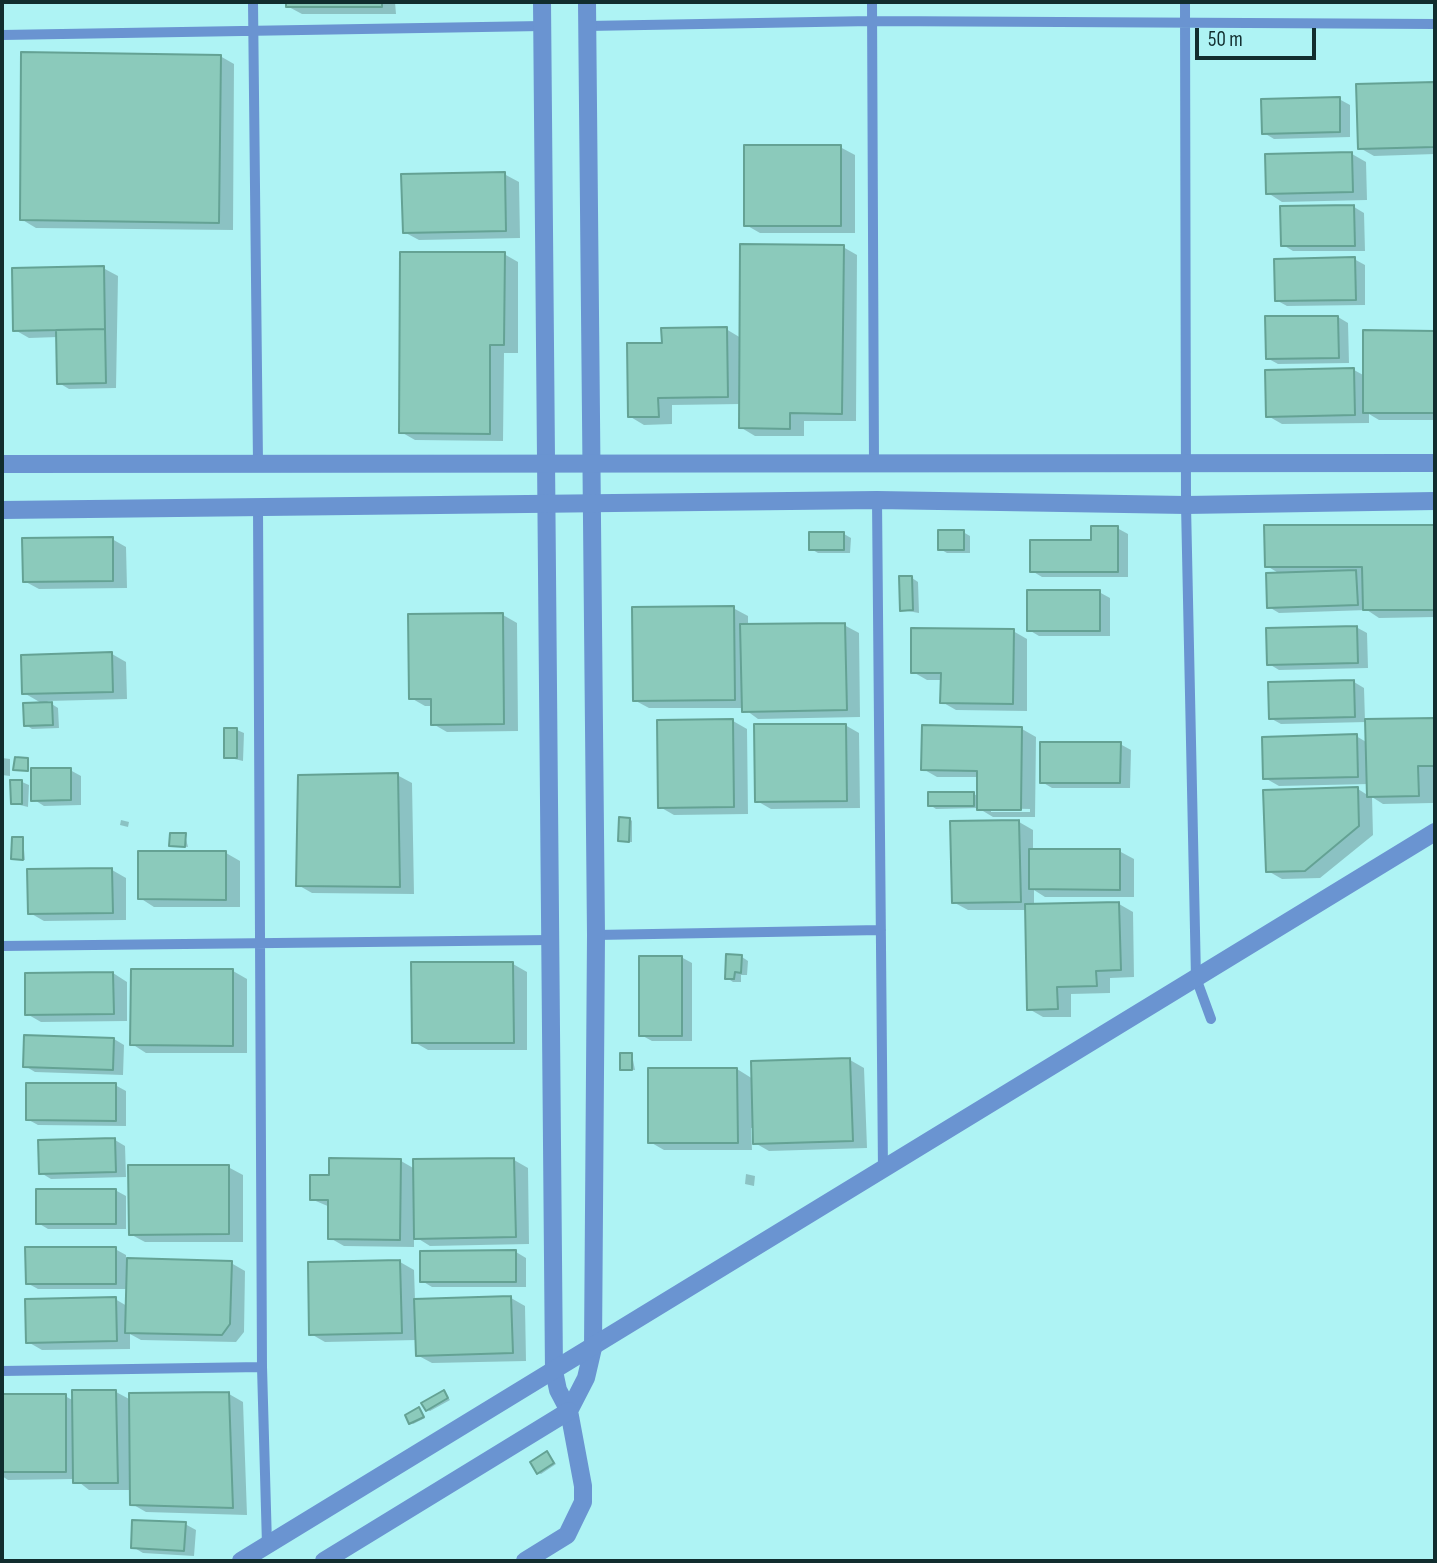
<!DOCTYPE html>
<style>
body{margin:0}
#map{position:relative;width:1437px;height:1563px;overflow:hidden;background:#aef3f4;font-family:"Sofia Sans Condensed",sans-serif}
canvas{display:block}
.frame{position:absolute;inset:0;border:4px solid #112d2e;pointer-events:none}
.scale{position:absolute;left:1195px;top:28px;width:121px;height:32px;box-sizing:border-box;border:4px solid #112d2e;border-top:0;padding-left:9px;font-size:21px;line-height:24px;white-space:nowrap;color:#112d2e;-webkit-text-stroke:5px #aef3f4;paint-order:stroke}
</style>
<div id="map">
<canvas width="1437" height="1563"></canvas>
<div class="frame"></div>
<div class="scale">50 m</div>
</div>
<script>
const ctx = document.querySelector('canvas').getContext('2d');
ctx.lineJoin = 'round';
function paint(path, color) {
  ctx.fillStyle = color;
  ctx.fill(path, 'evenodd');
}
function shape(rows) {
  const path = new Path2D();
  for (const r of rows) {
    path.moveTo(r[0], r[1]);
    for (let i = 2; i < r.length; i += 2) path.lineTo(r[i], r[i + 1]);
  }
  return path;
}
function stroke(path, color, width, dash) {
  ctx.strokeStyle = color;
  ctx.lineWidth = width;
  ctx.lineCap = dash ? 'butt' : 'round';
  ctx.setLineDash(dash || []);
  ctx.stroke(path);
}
paint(shape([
 [287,2,395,2,396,14,302,14,287,6],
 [1036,2,1102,2,1040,4],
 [220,56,234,64,233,230,36,228,21,219],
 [1435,84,1435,154,1374,156,1360,148,1358,86],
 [1339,99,1350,105,1350,137,1274,139,1264,133],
 [840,147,855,155,855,233,760,233,746,225],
 [1352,154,1366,162,1367,200,1282,202,1268,193],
 [504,174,519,182,520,238,419,240,404,232],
 [1354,207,1364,213,1365,251,1293,251,1283,245],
 [843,247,857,255,856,421,804,421,804,436,755,436,740,427,741,404,672,405,672,424,644,425,629,416,663,344,726,329,741,338],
 [504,254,518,262,518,353,504,353,503,441,415,440,401,432],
 [1354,259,1365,265,1365,305,1287,306,1276,300],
 [103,268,118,276,116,388,69,389,59,383,58,337,29,338,15,330],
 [1338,317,1348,323,1349,363,1278,364,1267,358],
 [1365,332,1435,332,1435,420,1379,420,1369,414,1369,423,1282,424,1268,416,1354,370,1365,376],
 [1435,526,1435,617,1379,618,1367,610,1279,613,1269,607,1280,574,1267,566,1266,527],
 [1117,528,1128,534,1128,577,1042,577,1032,571],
 [963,532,970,536,970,553,947,553,940,549],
 [811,534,844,534,851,538,850,553,818,553,811,549],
 [112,539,126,547,127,588,39,589,24,581],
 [912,578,918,582,919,613,902,610],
 [1099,592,1110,598,1110,636,1039,636,1029,630],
 [733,608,748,616,748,626,844,625,859,633,860,717,758,719,743,708,649,708,634,700],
 [503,615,517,623,518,731,447,732,433,724,433,706,425,706,411,698],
 [1356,627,1367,633,1368,668,1279,670,1269,664],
 [1013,631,1027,639,1027,711,956,710,942,702,942,680,927,680,913,672],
 [112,654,126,662,127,699,47,701,58,708,59,728,32,729,26,725,43,704,24,693],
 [1354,682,1364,688,1365,721,1435,719,1433,803,1383,804,1372,797,1373,835,1320,878,1282,879,1268,871,1358,789,1369,796,1369,784,1279,786,1265,778,1356,736,1368,743,1367,722,1281,724,1270,718],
 [733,721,747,729,748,814,674,815,660,807],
 [845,725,859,733,860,808,771,809,757,801],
 [1022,729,1036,737,1035,817,993,817,978,808,936,809,930,805,974,794,979,797,979,777,937,777,923,769],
 [991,808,1030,809,1030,812,991,812],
 [237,730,244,733,243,761,226,757],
 [1120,744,1131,750,1130,788,1052,788,1042,782],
 [2,758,10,759,10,776,2,775],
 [70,770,81,776,81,805,44,806,33,799],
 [397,775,412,783,414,894,312,893,298,885],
 [22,782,29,785,28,807,12,803],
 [630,819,632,821,632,842,623,842,620,840],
 [121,820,129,822,128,827,120,825],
 [1019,822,1033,830,1033,850,1119,851,1134,859,1134,897,1045,897,1034,890,1034,906,1119,904,1133,912,1134,977,1110,978,1110,993,1071,994,1071,1017,1043,1017,1029,1009,1027,910,968,910,953,902],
 [185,835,188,847,171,845],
 [23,839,25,860,16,860,13,858],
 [226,853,240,861,240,907,154,907,140,898],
 [112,870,126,878,126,920,44,921,30,913],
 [681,957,692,963,692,1041,652,1041,641,1035],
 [742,957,748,961,747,975,741,975,741,982,733,982,727,978],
 [513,964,527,972,527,1050,428,1050,414,1042],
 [233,971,247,979,247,1053,146,1053,132,1044],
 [113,973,127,982,127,1021,41,1022,27,1014],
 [114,1039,124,1045,123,1075,35,1072,25,1066],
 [632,1055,635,1070,621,1069],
 [850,1060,864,1068,867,1148,769,1151,755,1143,755,1128,751,1128,752,1150,664,1150,650,1142,737,1069,753,1079],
 [115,1085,126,1091,126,1126,38,1125,27,1119],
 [115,1140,125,1146,126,1177,51,1179,41,1173],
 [514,1160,528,1168,529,1244,430,1246,414,1236,414,1247,344,1246,330,1238,330,1207,311,1199,330,1177,401,1161,415,1169],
 [228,1167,243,1175,243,1242,145,1242,130,1234],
 [746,1174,755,1176,754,1186,745,1184],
 [115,1190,126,1196,126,1229,48,1229,38,1223],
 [115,1249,126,1255,126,1260,231,1263,245,1271,244,1332,236,1342,141,1340,130,1334,130,1349,42,1350,28,1342,115,1299,127,1306,128,1289,38,1289,27,1283],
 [516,1252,526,1258,526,1287,432,1287,422,1281],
 [400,1262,414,1270,415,1300,511,1298,525,1306,526,1361,432,1363,417,1355,417,1340,325,1342,311,1334],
 [116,1392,131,1400,229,1394,243,1402,247,1515,146,1512,132,1504,132,1490,89,1490,75,1479,8,1480,2,1476,2,1396,65,1396,74,1401],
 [444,1392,450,1400,430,1411,427,1410],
 [419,1409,425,1418,413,1424,410,1422],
 [549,1455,556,1464,541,1474,538,1473],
 [185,1524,196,1530,194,1556,143,1553,133,1547]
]), '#0003');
const building = shape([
 [286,2,382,2,382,7,286,7,286,2],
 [21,52,221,55,219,223,20,220,21,52],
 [1435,82,1435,147,1358,149,1356,84,1435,82],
 [1340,97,1340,132,1262,134,1261,99,1340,97],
 [744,145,841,145,841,226,744,226,744,145],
 [1352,152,1353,192,1266,194,1265,154,1352,152],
 [505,172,506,231,403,233,401,174,505,172],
 [1354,205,1355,246,1281,246,1280,206,1354,205],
 [740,244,844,245,842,414,790,413,790,429,739,428,740,244],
 [400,252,505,252,504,345,490,345,490,434,399,433,400,252],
 [1355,257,1356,300,1275,301,1274,259,1355,257],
 [104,266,105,329,13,331,12,268,104,266],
 [1265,316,1338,316,1339,358,1266,359,1265,316],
 [727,327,728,397,658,398,659,417,628,417,627,343,662,343,661,328,727,327],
 [105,329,106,383,57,384,56,330,105,329],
 [1363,330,1435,331,1435,413,1363,413,1363,330],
 [1354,368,1355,415,1266,417,1265,370,1354,368],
 [1264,525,1435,525,1435,610,1363,610,1362,567,1265,567,1264,525],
 [1091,526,1118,526,1118,572,1030,572,1030,540,1091,540,1091,526],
 [938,530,964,530,964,550,938,550,938,530],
 [809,532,844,532,844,550,809,550,809,532],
 [113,537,113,581,23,582,22,538,113,537],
 [1356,570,1358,605,1267,608,1266,573,1356,570],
 [899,576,912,576,913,610,900,611,899,576],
 [1027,590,1100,590,1100,631,1027,631,1027,590],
 [734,606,735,700,633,701,632,607,734,606],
 [503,613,504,724,431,725,431,699,409,699,408,614,503,613],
 [845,623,847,710,742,712,740,624,845,623],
 [1357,626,1358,663,1267,665,1266,628,1357,626],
 [911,628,1014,629,1013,704,940,703,941,673,911,673,911,628],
 [112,652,113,692,22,694,21,655,112,652],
 [1354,680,1355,717,1269,719,1268,682,1354,680],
 [52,702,53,725,24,726,23,703,52,702],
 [1435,718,1435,766,1418,766,1419,796,1367,797,1365,719,1435,718],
 [733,719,734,807,658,808,657,720,733,719],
 [754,724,846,724,847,801,755,802,754,724],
 [922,725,1022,727,1021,810,977,810,977,771,921,770,922,725],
 [224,728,237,728,237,758,224,758,224,728],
 [1357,734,1358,777,1263,779,1262,737,1357,734],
 [1040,742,1121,742,1120,783,1040,783,1040,742],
 [15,757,28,758,28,771,13,770,15,757],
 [31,768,71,768,71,800,31,801,31,768],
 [398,773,400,887,296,886,298,775,398,773],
 [10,780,22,780,22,804,11,804,10,780],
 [1358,787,1359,826,1305,871,1266,872,1263,790,1358,787],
 [928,792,974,792,974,806,928,806,928,792],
 [619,817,630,818,629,842,618,841,619,817],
 [1019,820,1021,902,952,903,950,821,1019,820],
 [170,833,186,833,185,847,169,846,170,833],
 [12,837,23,837,23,860,11,859,12,837],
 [1029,849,1120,849,1120,890,1029,889,1029,849],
 [138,851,226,851,226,900,138,899,138,851],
 [112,868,113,913,28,914,27,869,112,868],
 [1119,902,1121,970,1096,971,1097,986,1057,987,1058,1009,1027,1010,1025,904,1119,902],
 [726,954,742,955,741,973,735,972,734,979,725,979,726,954],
 [639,956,682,956,682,1036,639,1036,639,956],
 [411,962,513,962,514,1043,412,1043,411,962],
 [131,969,233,969,233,1046,130,1045,131,969],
 [113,972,114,1014,25,1015,25,973,113,972],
 [24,1035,114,1038,113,1070,23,1067,24,1035],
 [620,1053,632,1053,632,1070,620,1070,620,1053],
 [850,1058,853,1141,753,1144,751,1061,850,1058],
 [648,1068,737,1068,738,1143,648,1143,648,1068],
 [26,1083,116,1083,116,1121,26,1120,26,1083],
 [115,1138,116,1172,39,1174,38,1140,115,1138],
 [329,1158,401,1159,400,1240,328,1239,328,1200,310,1200,310,1175,329,1175,329,1158],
 [514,1158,516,1237,414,1239,413,1159,514,1158],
 [128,1165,229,1165,229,1234,129,1235,128,1165],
 [36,1189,116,1189,116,1224,36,1224,36,1189],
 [25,1247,116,1247,116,1284,26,1284,25,1247],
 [516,1250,516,1282,420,1282,420,1251,516,1250],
 [127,1258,232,1261,230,1324,222,1335,125,1333,127,1258],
 [400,1260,402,1333,309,1335,308,1262,400,1260],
 [511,1296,513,1353,416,1356,414,1299,511,1296],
 [116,1297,117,1341,26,1343,25,1299,116,1297],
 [72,1390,116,1390,118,1483,73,1483,72,1390],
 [444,1390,448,1398,426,1411,421,1403,444,1390],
 [229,1392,233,1508,130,1505,129,1393,229,1392],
 [2,1394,66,1394,66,1472,2,1472,2,1394],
 [419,1407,424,1417,409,1424,405,1415,419,1407],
 [547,1451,554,1463,537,1474,530,1462,547,1451],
 [132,1520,186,1522,184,1551,131,1548,132,1520]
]);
paint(building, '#8bcabb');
stroke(building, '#64a294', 2);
stroke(shape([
 [253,2,258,463],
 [872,2,874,464],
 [1185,2,1186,505,1196,978,1211,1019],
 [587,26,872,21,1435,24],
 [2,35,542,26],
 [877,500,883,1170],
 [258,507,262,1367,267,1545],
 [596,935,881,930],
 [2,946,550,940],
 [2,1371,262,1367]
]), '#6a94d1', 10);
stroke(shape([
 [569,1411,586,1378,593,1348,596,935,587,2],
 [525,1561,567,1535,583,1502,583,1486,569,1411,558,1390,554,1371,542,2]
]), '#6a94d1', 18);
stroke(shape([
 [2,464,1435,463],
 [2,510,877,500,1186,505,1435,501],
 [241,1561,1435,832],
 [324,1561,569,1411]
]), '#6a94d1', 18);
</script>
